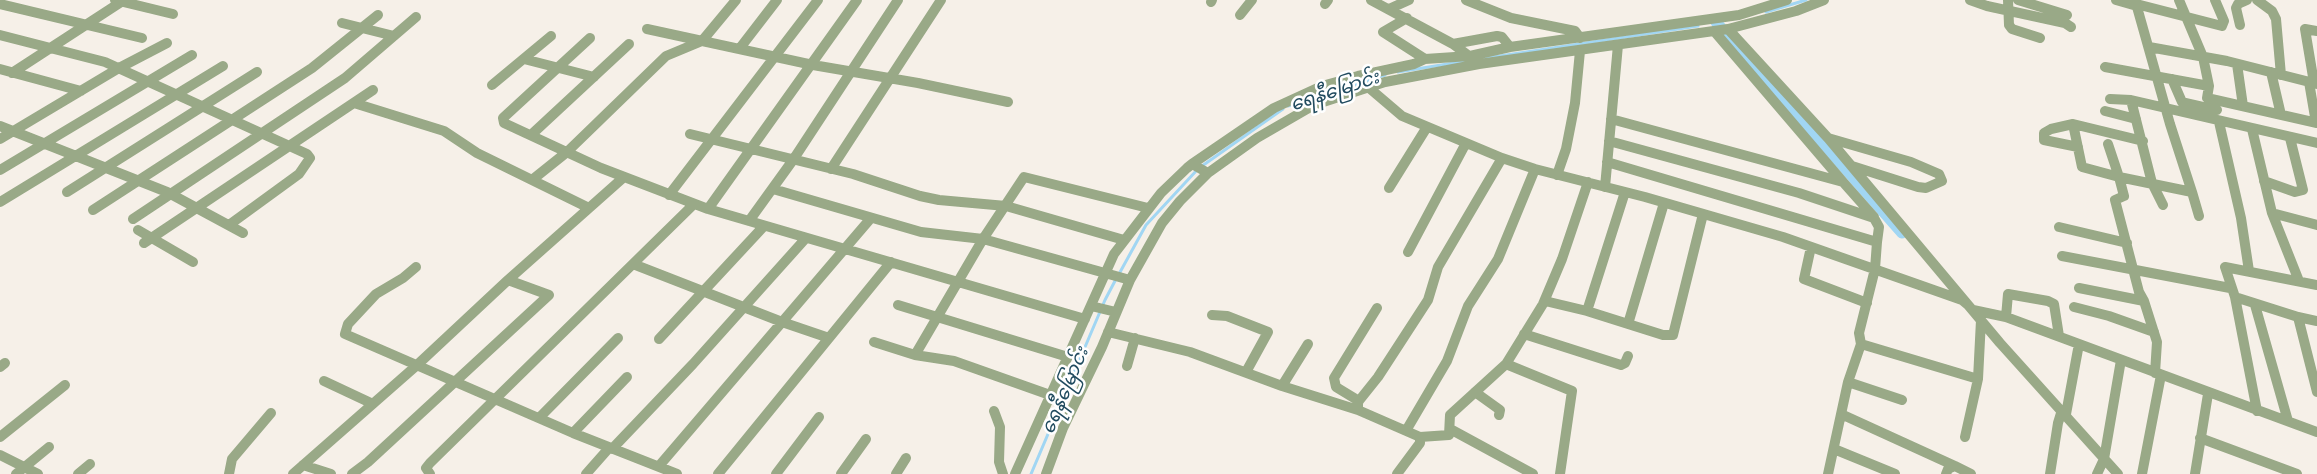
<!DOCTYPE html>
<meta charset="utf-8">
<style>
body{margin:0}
canvas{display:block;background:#f6f0e8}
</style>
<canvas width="2317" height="474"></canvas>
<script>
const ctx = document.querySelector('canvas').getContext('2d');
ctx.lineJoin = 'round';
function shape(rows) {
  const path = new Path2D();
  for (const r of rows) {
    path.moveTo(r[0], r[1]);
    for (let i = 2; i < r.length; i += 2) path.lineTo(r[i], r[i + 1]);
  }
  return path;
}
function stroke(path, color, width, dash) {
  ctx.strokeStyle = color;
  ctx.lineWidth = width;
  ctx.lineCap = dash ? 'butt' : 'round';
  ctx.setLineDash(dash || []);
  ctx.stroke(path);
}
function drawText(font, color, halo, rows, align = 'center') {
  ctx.font = font + ' Poppins,"Noto Sans Myanmar",sans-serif';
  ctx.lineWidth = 5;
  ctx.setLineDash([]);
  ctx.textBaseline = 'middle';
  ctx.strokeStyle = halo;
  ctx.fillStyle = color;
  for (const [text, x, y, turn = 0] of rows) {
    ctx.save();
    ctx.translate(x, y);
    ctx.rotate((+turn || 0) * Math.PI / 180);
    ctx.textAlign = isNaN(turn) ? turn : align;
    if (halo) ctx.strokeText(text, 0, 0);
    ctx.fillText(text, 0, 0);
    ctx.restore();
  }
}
stroke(shape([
 [1766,12,1806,0],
 [1480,59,1698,26],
 [1398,72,1466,61],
 [1288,106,1385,75],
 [1202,166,1283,109],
 [1119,274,1146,225,1197,170],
 [1031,474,1105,300,1116,279]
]), '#a1d6f3', 3);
stroke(shape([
 [1716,22,1902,233]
]), '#a1d6f3', 11);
stroke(shape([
 [115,0,173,14],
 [1371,0,1453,44,1473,59],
 [1466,0,1511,18,1575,31,1580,38],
 [1970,0,1987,6,2065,23,2071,27],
 [2008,0,2009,25,2012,29,2040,38],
 [2018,0,2067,15],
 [2116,0,2137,6],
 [2257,0,2272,11,2276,19,2281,75],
 [1211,2,1212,0],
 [0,4,142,38],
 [1325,4,1328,0],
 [2136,4,2222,26,2224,21,2215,0],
 [1389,9,1409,0],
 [1240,15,1252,0],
 [1407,18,1383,32,1425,59],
 [342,23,394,36],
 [2240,25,2236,8,2238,4,2247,0],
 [647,29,813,65,918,83,1008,102],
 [1728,29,1828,138,2000,343,2118,474],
 [1714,31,1843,182],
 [0,35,105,62,307,154,310,158,299,174,229,225],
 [590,38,503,118,504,123,601,168,708,209,1085,319],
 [1453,44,1497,36,1502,37,1510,47],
 [2149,47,2227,61,2317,84],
 [740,48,777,0],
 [524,59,594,77],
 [2237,64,2243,106],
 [2105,67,2209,86,2203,57,2179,0],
 [0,69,81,91],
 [2271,72,2281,115],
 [12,73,121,2],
 [2172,79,2182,102,2217,110],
 [2309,82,2316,123],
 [2314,83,2305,29,2317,31],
 [492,85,551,36],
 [2209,86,2207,98,2317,123],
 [1368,87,1402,116,1502,158,1535,169,1645,197,1783,237,1962,300,1968,305],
 [2110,99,2131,100,2317,143],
 [2131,100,2152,183,2163,205],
 [354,103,444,131,477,153,589,208],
 [2105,111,2136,119],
 [1611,119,1843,182,1874,217],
 [2219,122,2241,218,2249,271],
 [2073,124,2082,167,2119,177,2124,196,2115,200,2139,292,2144,301,2157,342,2155,373],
 [0,126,167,192,243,233],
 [2252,129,2272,213,2317,225],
 [690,134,853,174,920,196,939,200,1006,206,1124,240],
 [531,135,629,44],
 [1828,138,1911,162,1939,174,1942,181,1926,188,1918,187,1852,166],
 [0,139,119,68,167,43],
 [1609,141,1799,193,1874,218,1879,227,1877,242],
 [2108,144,2119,177,2192,192,2170,124,2135,0],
 [2078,147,2044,140,2044,133,2051,129,2073,124,2143,141],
 [1607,162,1877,242,1875,269,1859,333,1861,344,1848,382,1828,474],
 [1192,164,1274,108,1322,86,1358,76,1414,64,1425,59,1470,56,1510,47,1739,15,1787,0],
 [831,169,941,0],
 [0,170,192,55],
 [1557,175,1566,149,1575,103,1580,51],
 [532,180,567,152,666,56,702,41,736,0],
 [2264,181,2295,192,2303,190,2290,138],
 [1605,187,1618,45],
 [1389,188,1427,127],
 [773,189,921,232,983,239,1130,280],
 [67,192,257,72],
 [2192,192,2199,216],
 [669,195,818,0],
 [0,202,223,66],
 [708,209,857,0],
 [93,210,312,68,378,15],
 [2272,213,2299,281],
 [133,219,345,78,416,17],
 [749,221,793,160,898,0],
 [2059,227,2127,243],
 [138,230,193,262],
 [144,243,373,90],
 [1811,247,1804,279,1867,303],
 [1408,252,1466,143],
 [2062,256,2230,288],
 [633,264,782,322,829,338],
 [416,267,403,278,376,294,348,324,345,334,573,433,677,474],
 [508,280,624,177],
 [2079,288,2144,301],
 [2235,297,2298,317,2317,392],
 [1545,301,1587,311,1663,335,1673,335,1703,214],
 [898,305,1068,357],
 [2255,305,2288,421],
 [1091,306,1116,312],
 [2074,307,2109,316,2154,332],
 [1973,310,2006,317,2317,432],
 [1587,311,1625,192],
 [1212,315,1227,316,1268,332,1246,372],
 [2006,317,2008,294,2048,301,2054,304,2059,336],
 [2298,317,2317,321],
 [1628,324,1664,203],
 [1108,332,1190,352,1282,386,1358,410,1420,437,1449,435,1452,430,1533,474],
 [1524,334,1621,365,1625,363,1628,356],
 [659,339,764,226],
 [874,342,915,355,954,361,1050,395],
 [1861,344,1978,379],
 [915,355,983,239,1024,177,1148,208],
 [1506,364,1572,391,1560,474],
 [1127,366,1135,338],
 [0,367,5,363],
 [324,381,373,404],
 [1848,382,1902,400],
 [1282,386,1308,344],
 [1475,392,1500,410,1499,415],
 [1359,401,1336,387,1334,378,1377,308],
 [1358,410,1358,402,1378,377,1428,300,1438,267,1502,158],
 [994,411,1000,427,999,462,1003,474],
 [2257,411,2235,297,2225,267,2317,285],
 [1841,414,1955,466],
 [539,418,618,338],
 [1407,429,1447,361,1468,306,1498,259,1535,169],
 [573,433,627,377],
 [1449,435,1450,415,1506,364,1543,304,1562,259,1588,182],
 [0,437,65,385],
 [1965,437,1978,379,1981,320],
 [2200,438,2297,474],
 [612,449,693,364,806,238],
 [1834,449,1895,474],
 [0,455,38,474],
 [303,465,331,474],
 [659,466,871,218],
 [16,474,49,447],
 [78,474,90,464],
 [229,474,232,459,271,413],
 [293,474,416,366,508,280,549,295,368,462,352,474],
 [430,474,426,468,430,463,694,204],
 [586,474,609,448],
 [718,474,891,262],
 [776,474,819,417],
 [841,474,866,439],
 [896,474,906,458],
 [1015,474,1114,254,1161,193,1187,168,1192,164,1208,173],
 [1046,474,1063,428,1102,347,1130,280,1162,223,1180,201,1208,173,1257,138,1314,105,1385,82,1479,64,1728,29,1796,11,1824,0],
 [1397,474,1420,443,1420,437],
 [1946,474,1948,469,1955,466,1971,474],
 [2050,474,2058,423,2062,410,2066,414,2079,344],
 [2097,474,2104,459,2121,360],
 [2142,474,2161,375],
 [2195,474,2208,394]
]), '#99a987', 10);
drawText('italic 19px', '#214b5f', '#fff', [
 ["ရေနီမြောင်း",1335,92,-18],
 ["ရေနီမြောင်း",1066,391,-67]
]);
</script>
